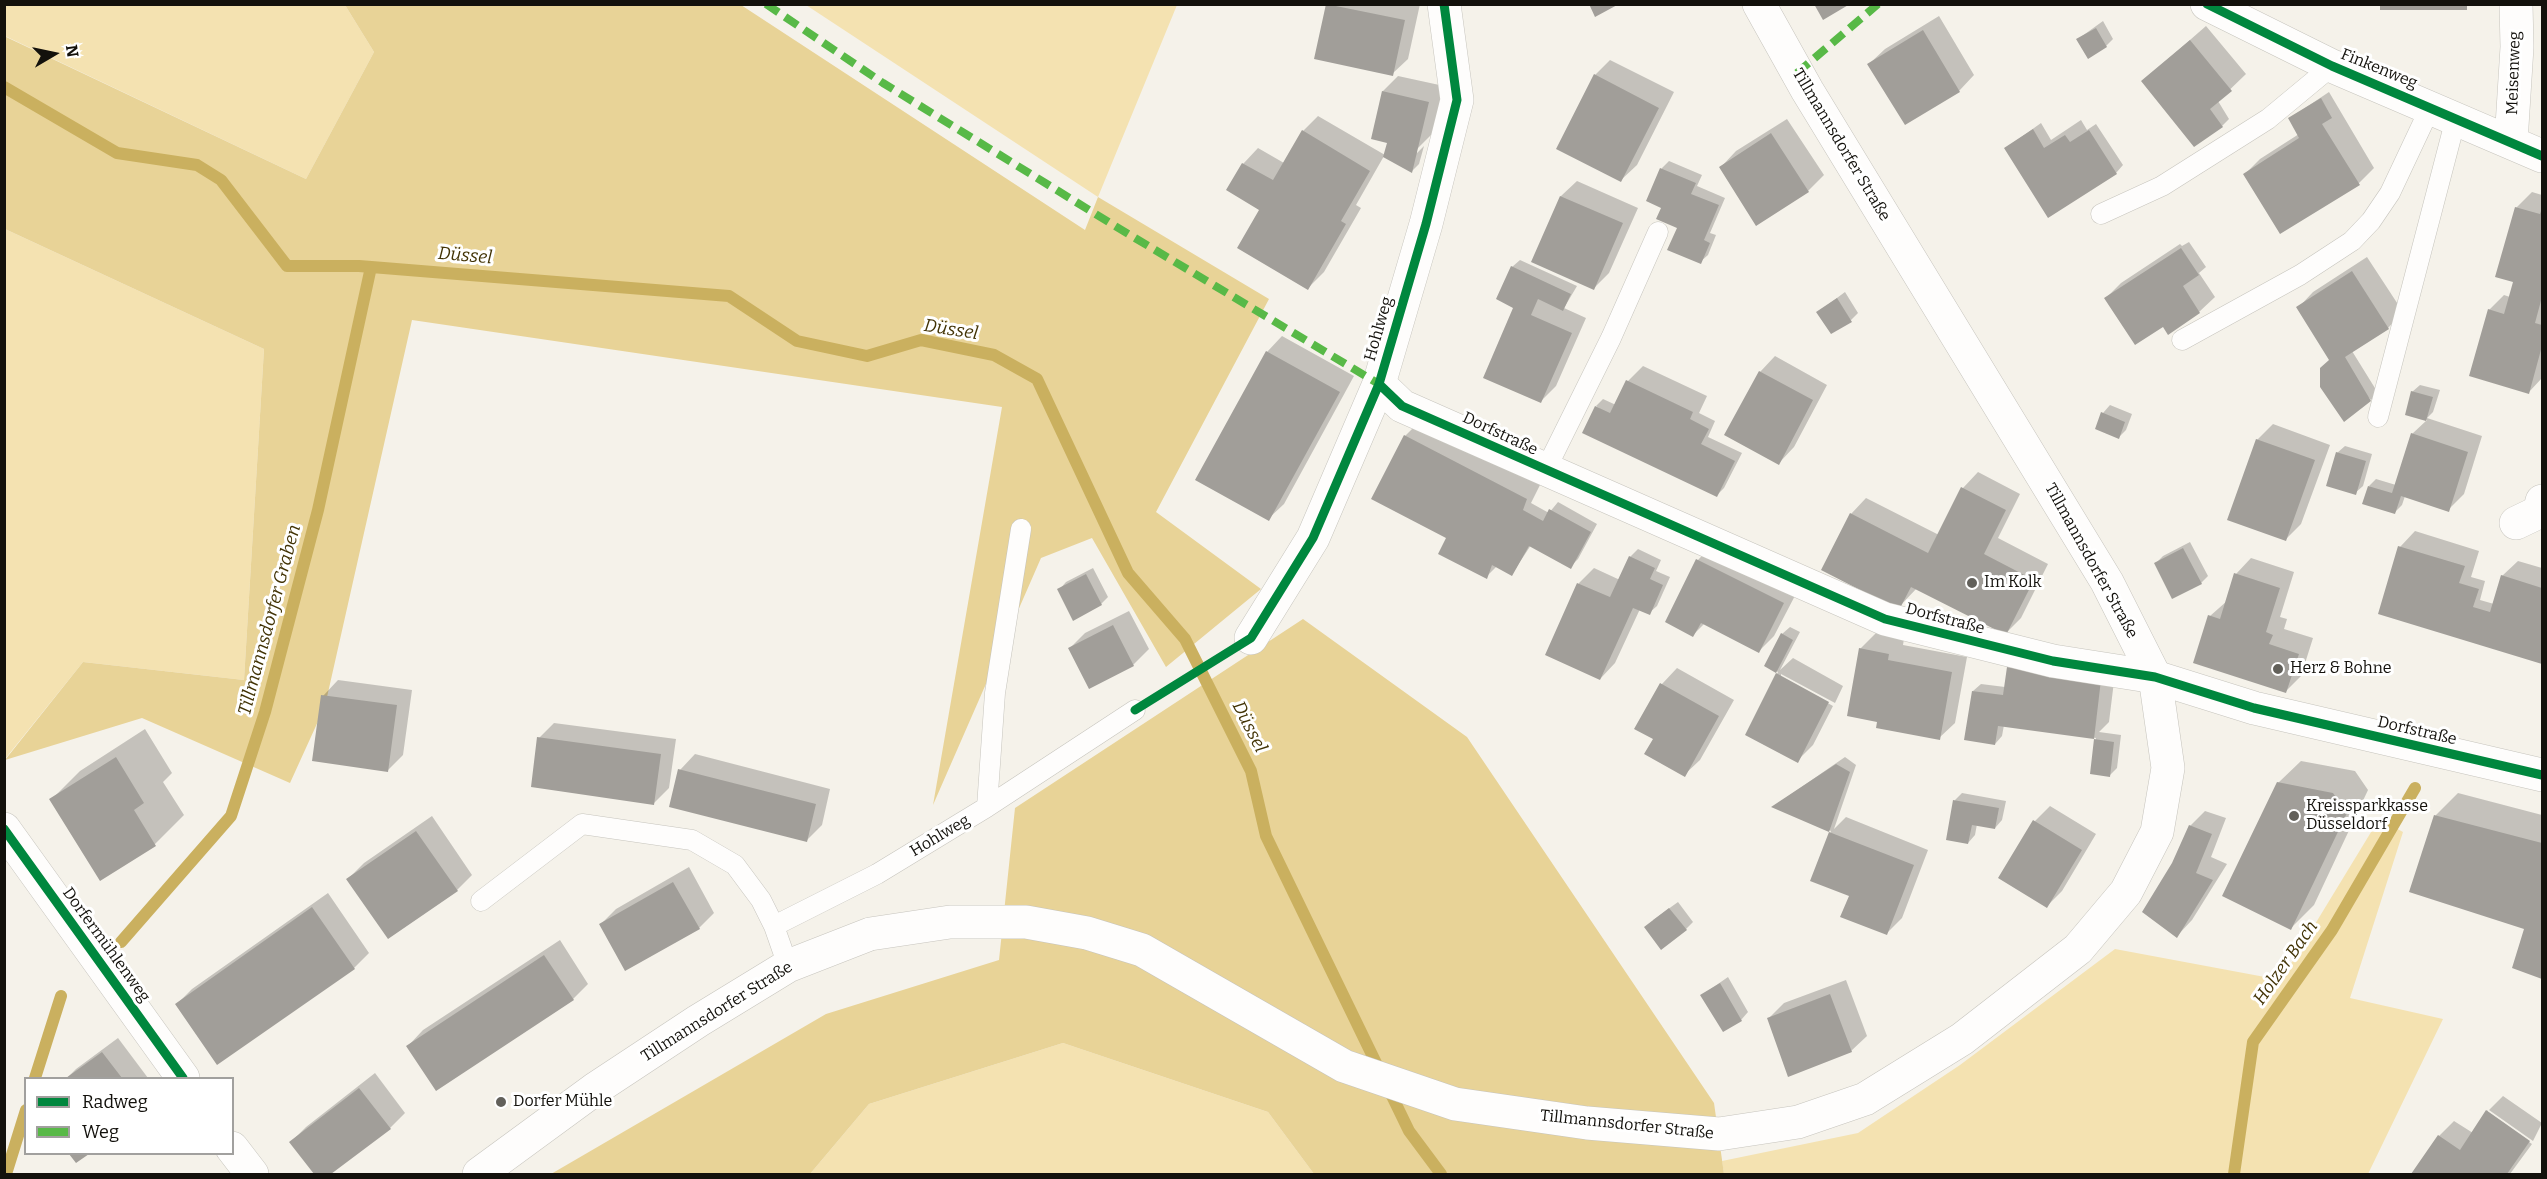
<!DOCTYPE html>
<meta charset="utf-8">
<style>
body{margin:0}
#map{position:relative;width:2547px;height:1179px;overflow:hidden;background:#f5f2ea;font-family:Bitter,serif}
canvas{display:block}
.frame{position:absolute;inset:0;border:6px solid #13110c;pointer-events:none}
.legend{position:absolute;left:24px;top:1077px;width:210px;height:78px;box-sizing:border-box;background:#fff;border:2px solid #a1a09e;margin:0;padding:8px 10px;list-style:none;font-size:18px;color:#13110c}
.legend li{display:flex;align-items:center;gap:12px;height:30px}
.legend b{width:30px;border:2px solid #a1a09e}
.north{position:absolute;left:24px;top:24px;width:60px;height:60px;-webkit-text-stroke:4px #fff;paint-order:stroke;rotate:81deg;font-size:16px;font-weight:700;line-height:24px;text-align:center;color:#13110c}
.north::after{content:'';display:block;margin:auto;width:21px;height:27px;background:#13110c;clip-path:polygon(50% 0,100% 100%,50% 72%,0 100%)}
</style>
<div id="map">
<canvas width="2547" height="1179"></canvas>
<div class="frame"></div>
<ul class="legend">
<li><b style="height:8px;background:#00873e"></b>Radweg</li>
<li><b style="height:8px;background:#58b947"></b>Weg</li>
</ul>
<div class="north">N</div>
</div>
<script>
const ctx = document.querySelector('canvas').getContext('2d');
ctx.lineJoin = 'round';
function paint(path, color) {
  ctx.fillStyle = color;
  ctx.fill(path, 'evenodd');
}
function shape(rows) {
  const path = new Path2D();
  for (const r of rows) {
    path.moveTo(r[0], r[1]);
    for (let i = 2; i < r.length; i += 2) path.lineTo(r[i], r[i + 1]);
  }
  return path;
}
function stroke(path, color, width, dash) {
  ctx.strokeStyle = color;
  ctx.lineWidth = width;
  ctx.lineCap = dash ? 'butt' : 'round';
  ctx.setLineDash(dash || []);
  ctx.stroke(path);
}
function drawText(font, color, halo, rows, align = 'center') {
  ctx.font = font + ' Bitter,serif';
  ctx.lineWidth = 6;
  ctx.setLineDash([]);
  ctx.textBaseline = 'middle';
  ctx.strokeStyle = halo;
  ctx.fillStyle = color;
  for (const [text, x, y, turn = 0] of rows) {
    ctx.save();
    ctx.translate(x, y);
    ctx.rotate((+turn || 0) * Math.PI / 180);
    ctx.textAlign = isNaN(turn) ? turn : align;
    if (halo) ctx.strokeText(text, 0, 0);
    ctx.fillText(text, 0, 0);
    ctx.restore();
  }
}
paint(shape([
 [4,5,345,5,374,52,306,179,5,36],
 [806,5,1177,4,1177,5,1098,197],
 [5,229,264,349,244,680,83,662,5,759],
 [2379,819,2403,832,2350,998,2443,1019,2368,1174,1724,1174,1722,1161,1858,1133,1960,1065,2115,949,2281,980],
 [1063,1043,1268,1112,1314,1174,810,1174,869,1104]
]), '#f4e2b1');
paint(shape([
 [345,5,741,5,1085,230,1098,197,1269,299,1156,512,1261,589,1166,667,1092,538,1041,558,933,805,1002,407,412,320,325,706,290,783,142,718,5,760,83,662,244,680,264,349,5,229,4,36,306,179,374,52],
 [1303,619,1467,737,1714,1103,1724,1174,1314,1174,1268,1112,1063,1043,869,1104,810,1174,551,1174,826,1014,999,960,1015,808]
]), '#e8d397');
paint(shape([
 [1327,4,1420,4,1408,59,1392,74],
 [1939,16,1974,75,1959,91,1869,64,1885,49],
 [2103,21,2113,39,2106,46,2078,39],
 [2206,26,2246,74,2218,101,2229,119,2222,126,2143,81],
 [1610,60,1674,92,1637,165,1621,180,1595,75],
 [1398,76,1444,86,1433,133,1417,149,1417,153,1424,146,1419,164,1412,171,1384,156,1356,205,1361,208,1324,272,1308,288,1261,210,1243,164,1258,148,1284,163,1303,131,1318,116,1385,155,1388,144,1383,91],
 [2329,92,2374,168,2359,183,2245,174,2260,159,2299,134,2290,118],
 [1787,119,1824,175,1808,191,1757,224,1721,167,1736,151],
 [2081,120,2087,130,2096,124,2123,165,2116,173,2006,148,2041,123,2051,140],
 [1669,161,1702,175,1697,186,1725,198,1710,233,1716,235,1708,255,1700,262,1663,207,1648,200,1662,168],
 [1577,181,1638,208,1609,273,1594,288,1533,261,1561,196],
 [2532,192,2542,195,2542,378,2529,392,2489,310,2504,295,2510,297,2514,283,2516,208],
 [2189,242,2206,267,2199,273,2215,297,2199,312,2163,325,2106,298,2121,283,2180,244,2182,246],
 [2367,257,2403,312,2388,328,2352,351,2378,393,2371,400,2331,360,2298,308,2313,292],
 [1520,260,1577,286,1564,308,1586,318,1556,386,1541,401,1512,267],
 [1845,292,1858,313,1851,320,1818,312],
 [1282,336,1354,376,1284,504,1268,519,1267,352],
 [1775,356,1827,385,1794,447,1779,463,1760,372],
 [1643,366,1707,396,1699,413,1715,421,1708,437,1742,453,1724,488,1717,495,1596,406,1603,399,1616,405,1628,381],
 [2420,385,2440,390,2433,412,2427,418,2482,436,2464,494,2448,510,2405,496,2402,505,2395,512,2369,486,2376,479,2396,485,2412,434,2427,420,2407,414,2412,392],
 [2110,405,2132,414,2126,430,2119,437,2097,428,2103,413],
 [1420,421,1541,483,1531,503,1549,513,1558,502,1597,524,1578,559,1570,567,1531,545,1512,574,1497,566,1486,577,1448,537,1405,436],
 [2273,424,2330,445,2301,524,2286,539,2257,440],
 [2345,446,2372,454,2363,486,2355,493,2337,453],
 [1978,472,2020,494,1998,538,2048,564,2021,618,2006,633,1917,588,1898,608,1851,514,1866,498,1939,535,1963,488],
 [2415,531,2479,551,2471,577,2485,581,2480,600,2494,604,2502,576,2518,561,2542,568,2542,662,2380,613,2400,547],
 [2190,542,2208,576,2201,583,2156,563,2163,556],
 [1713,544,1799,588,1774,636,1759,651,1705,623,1693,635,1667,621,1698,560],
 [1638,549,1661,560,1656,571,1670,577,1657,606,1649,613,1640,609,1615,663,1600,679,1547,654,1579,583,1594,568,1620,580,1630,557],
 [2251,558,2294,572,2280,617,2287,619,2284,629,2313,638,2301,676,2286,691,2210,616,2227,601,2236,574],
 [1093,568,1108,597,1101,604,1059,590,1066,582],
 [1129,611,1149,649,1133,665,1069,649,1085,633],
 [1790,627,1800,632,1780,670,1793,658,1843,686,1835,703,1781,674,1781,677,1833,706,1813,745,1797,761,1747,735,1778,672,1766,666,1782,634],
 [1876,633,1904,639,1903,645,1967,657,1955,723,1939,738,1878,721,1860,649],
 [2024,652,2116,665,2109,722,2099,732,2121,735,2117,768,2110,775,2091,773,2096,738,2004,725,2002,736,1995,744,1973,691,1981,684,2005,687,2009,667],
 [1677,668,1734,700,1700,760,1684,775,1655,738,1637,728,1662,684],
 [338,680,412,690,403,755,388,770,323,696],
 [554,723,676,739,669,788,654,803,539,738],
 [145,729,172,773,163,782,184,815,155,844,100,879,51,800,80,771],
 [695,754,830,789,822,825,806,841,680,770],
 [1845,757,1856,765,1834,829,1846,817,1928,850,1902,918,1886,934,1850,895,1812,880,1831,831,1774,806],
 [2301,761,2355,771,2368,790,2314,905,2291,928,2278,783],
 [1962,793,2006,801,2002,820,1995,828,1977,824,1975,835,1968,843,1955,800],
 [2458,793,2542,815,2542,977,2513,967,2526,928,2411,892,2436,815],
 [2050,806,2096,834,2062,891,2047,906,2035,821],
 [2205,811,2226,818,2211,857,2227,864,2192,920,2177,936,2173,863,2190,826],
 [432,816,472,875,457,890,348,879,364,863],
 [689,867,714,913,699,928,601,924,616,909],
 [328,893,369,953,354,968,177,1004,192,989],
 [1678,902,1693,922,1686,929,1653,920],
 [560,940,588,984,573,999,408,1046,423,1030],
 [1728,977,1748,1012,1741,1020,1702,995],
 [1846,980,1867,1036,1851,1051,1768,1019,1784,1003],
 [118,1038,148,1078,67,1078,76,1069],
 [375,1073,405,1113,390,1128,329,1174,316,1174,291,1142,306,1127],
 [2503,1096,2542,1123,2533,1141,2489,1110],
 [2488,1110,2488,1114,2532,1144,2510,1174,2413,1174,2439,1136,2454,1121,2473,1133]
]), '#0003');
stroke(shape([
 [4,87,117,153,197,165,221,180,287,266,359,266,729,296,797,341,867,356,921,340,994,355,1037,379,1128,573,1185,639,1251,771,1266,836,1409,1131,1441,1174],
 [121,942,231,816,265,712,318,510,371,267],
 [35,1078,61,996],
 [6,1174,26,1110],
 [2234,1174,2253,1042,2332,930,2415,788]
]), '#cab05f', 12);
paint(shape([
 [1326,4,1405,20,1393,76,1314,59],
 [1589,4,1619,4,1595,17],
 [1814,4,1850,4,1823,20],
 [2380,4,2467,4,2467,10,2380,10],
 [2096,28,2107,47,2088,59,2076,39],
 [1923,30,1960,92,1905,125,1867,64],
 [2190,40,2232,91,2210,109,2223,127,2194,147,2141,81],
 [1594,74,1659,108,1621,182,1556,149],
 [1382,91,1429,102,1412,173,1383,157,1387,143,1371,139],
 [2321,98,2332,118,2322,124,2360,185,2280,234,2243,174,2299,138,2288,118],
 [2033,129,2044,148,2065,135,2070,142,2089,130,2117,174,2048,218,2004,148],
 [1302,130,1370,171,1341,221,1346,224,1308,290,1237,248,1259,210,1226,190,1242,163,1273,180],
 [1771,133,1809,192,1756,226,1719,167],
 [1660,168,1696,183,1691,194,1719,205,1704,240,1710,243,1701,264,1667,250,1677,228,1656,219,1661,208,1646,201],
 [1560,196,1623,223,1594,290,1531,262],
 [2515,207,2540,214,2542,208,2542,297,2535,323,2542,325,2542,346,2529,394,2469,376,2488,309,2504,314,2513,282,2495,277],
 [2181,248,2199,275,2183,286,2200,313,2168,335,2163,327,2135,345,2104,298],
 [1511,266,1571,294,1563,311,1538,299,1531,315,1572,333,1541,403,1483,378,1513,308,1496,299],
 [2352,271,2389,329,2345,357,2371,401,2344,422,2320,387,2320,368,2329,360,2296,307],
 [1837,298,1852,322,1831,334,1816,312],
 [1266,351,1340,392,1269,521,1195,480],
 [1759,371,1813,400,1779,465,1724,435],
 [1626,380,1693,412,1690,419,1709,429,1701,444,1735,461,1717,497,1582,433,1595,406,1610,413],
 [2411,391,2433,397,2426,421,2405,415],
 [2101,412,2125,422,2119,439,2095,429],
 [2411,433,2468,452,2449,512,2401,496,2395,514,2362,504,2368,486,2392,493],
 [1404,435,1527,499,1523,510,1543,521,1549,509,1591,532,1571,569,1529,546,1512,576,1492,565,1487,579,1438,554,1446,538,1371,499],
 [2256,439,2315,460,2286,541,2227,520],
 [2336,452,2366,461,2356,495,2326,486],
 [1961,487,2006,510,1984,554,2034,580,2006,635,1911,587,1899,610,1821,570,1850,513,1928,553],
 [2398,546,2465,566,2459,583,2479,589,2473,607,2490,612,2501,575,2542,588,2542,664,2378,614],
 [2183,548,2202,584,2172,599,2154,563],
 [1629,556,1655,568,1650,579,1663,585,1650,615,1633,608,1600,680,1545,655,1577,583,1610,597],
 [1696,559,1784,603,1759,653,1701,623,1693,637,1665,622],
 [2234,573,2280,588,2266,632,2273,635,2269,644,2299,654,2286,693,2193,663,2208,615,2220,619],
 [1086,574,1102,605,1073,621,1057,589],
 [1113,625,1134,666,1089,689,1068,648],
 [1781,633,1793,640,1776,673,1764,666],
 [1859,648,1889,654,1888,660,1952,672,1940,740,1876,728,1877,722,1847,716],
 [2007,667,2101,680,2094,739,1998,726,1995,745,1964,740,1972,691,2003,695],
 [1776,673,1829,702,1798,763,1745,735],
 [1660,683,1719,716,1685,777,1644,754,1653,739,1634,729],
 [321,695,397,705,388,772,312,761],
 [537,737,661,754,654,805,531,787],
 [2094,739,2114,742,2110,777,2090,774],
 [116,757,144,803,134,810,156,846,100,881,49,799],
 [1836,764,1850,772,1829,832,1771,807],
 [678,769,816,804,807,842,669,807],
 [2277,782,2333,793,2347,813,2291,930,2222,896],
 [1953,800,1999,808,1995,829,1972,825,1968,844,1946,840],
 [2434,815,2542,843,2542,979,2512,968,2524,929,2409,892],
 [2033,820,2082,850,2047,908,1998,878],
 [2189,825,2212,834,2196,873,2213,880,2177,938,2142,912,2172,863],
 [416,831,458,891,388,939,346,879],
 [1829,832,1914,865,1887,935,1840,917,1849,896,1810,881],
 [673,882,700,929,625,971,599,924],
 [312,907,355,969,217,1065,175,1004],
 [1669,908,1687,930,1661,950,1644,927],
 [544,955,574,1000,436,1091,406,1046],
 [1720,983,1742,1021,1723,1032,1700,995],
 [1830,994,1852,1052,1788,1077,1767,1018],
 [102,1052,122,1078,66,1078],
 [359,1088,391,1129,331,1174,314,1174,289,1142],
 [2486,1110,2530,1141,2507,1174,2411,1174,2438,1135,2460,1150],
 [69,1154,89,1154,76,1163]
]), '#a19e99');
const service = shape([
 [2101,214,2162,186,2268,119,2332,66],
 [2182,340,2300,275,2352,241,2371,221,2390,193,2431,106],
 [2378,417,2456,118],
 [1545,471,1611,338,1658,232],
 [987,807,995,693,1021,529],
 [481,901,582,824,692,840,735,865,761,900,774,926,788,966],
 [774,926,877,874,987,807,1135,710]
]);
const minor = shape([
 [2207,4,2332,66,2542,156],
 [2511,142,2517,47,2516,4],
 [1379,384,1402,406,1885,619,2053,661,2155,677,2254,708,2542,775],
 [2516,523,2539,512,2542,501],
 [1251,638,1313,538,1379,384,1426,224,1457,100,1444,4],
 [4,829,183,1078],
 [232,1148,252,1174]
]);
const secondary = shape([
 [479,1174,595,1089,698,1021,788,966,870,934,950,922,1026,922,1087,933,1142,950,1344,1066,1455,1104,1587,1123,1719,1134,1798,1122,1865,1099,1962,1039,2078,949,2126,892,2157,832,2168,768,2155,677,2107,582,1807,90,1759,4]
]);
stroke(service, '#c6c4bd', 21);
stroke(minor, '#c6c4bd', 34);
stroke(secondary, '#c6c4bd', 34);
stroke(service, '#fefdfc', 20);
stroke(minor, '#fefdfc', 33);
stroke(secondary, '#fefdfc', 33);
stroke(shape([
 [766,4,883,83,1115,226,1379,384],
 [1797,73,1878,4]
]), '#58b947', 8, [15, 8]);
stroke(shape([
 [2207,4,2332,66,2542,156],
 [1379,384,1402,406,1885,619,2053,661,2155,677,2254,708,2542,775],
 [1135,710,1251,638,1313,538,1379,384,1426,224,1457,100,1444,4],
 [4,829,183,1078]
]), '#00873e', 9);
for (const [x, y, r, color] of [
 [1972,583,6,"#62605a"],
 [2278,669,6,"#62605a"],
 [2294,816,6,"#62605a"],
 [501,1102,6,"#62605a"]
]) {
  const dot = new Path2D();
  dot.arc(x, y, r, 0, 2 * Math.PI);
  ctx.fillStyle = color;
  ctx.fill(dot);
  stroke(dot, '#fff', 2);
}
drawText('16px', '#13110c', '#fff', [
 ["Finkenweg",2379,69,22],
 ["Meisenweg",2514,73,-88],
 ["Tillmannsdorfer Straße",1841,145,59],
 ["Hohlweg",1379,329,-74],
 ["Dorfstraße",1500,434,25],
 ["Tillmannsdorfer Straße",2091,561,61],
 ["Dorfstraße",1945,619,15],
 ["Dorfstraße",2417,731,13],
 ["Hohlweg",940,836,-31],
 ["Dorfermühlenweg",106,945,54],
 ["Tillmannsdorfer Straße",717,1012,-32],
 ["Tillmannsdorfer Straße",1627,1125,6]
]);
drawText('16px', '#13110c', '#fff', [
 ["Im Kolk",1984,583],
 ["Herz & Bohne",2290,669],
 ["Kreissparkkasse",2306,807],
 ["Düsseldorf",2306,825],
 ["Dorfer Mühle",513,1102]
], 'left');
drawText('italic 18px', '#423305', '#fff', [
 ["Düssel",465,256,5],
 ["Düssel",951,330,9],
 ["Tillmannsdorfer Graben",270,620,-75],
 ["Düssel",1249,727,63],
 ["Holzer Bach",2286,963,-55]
]);
</script>
